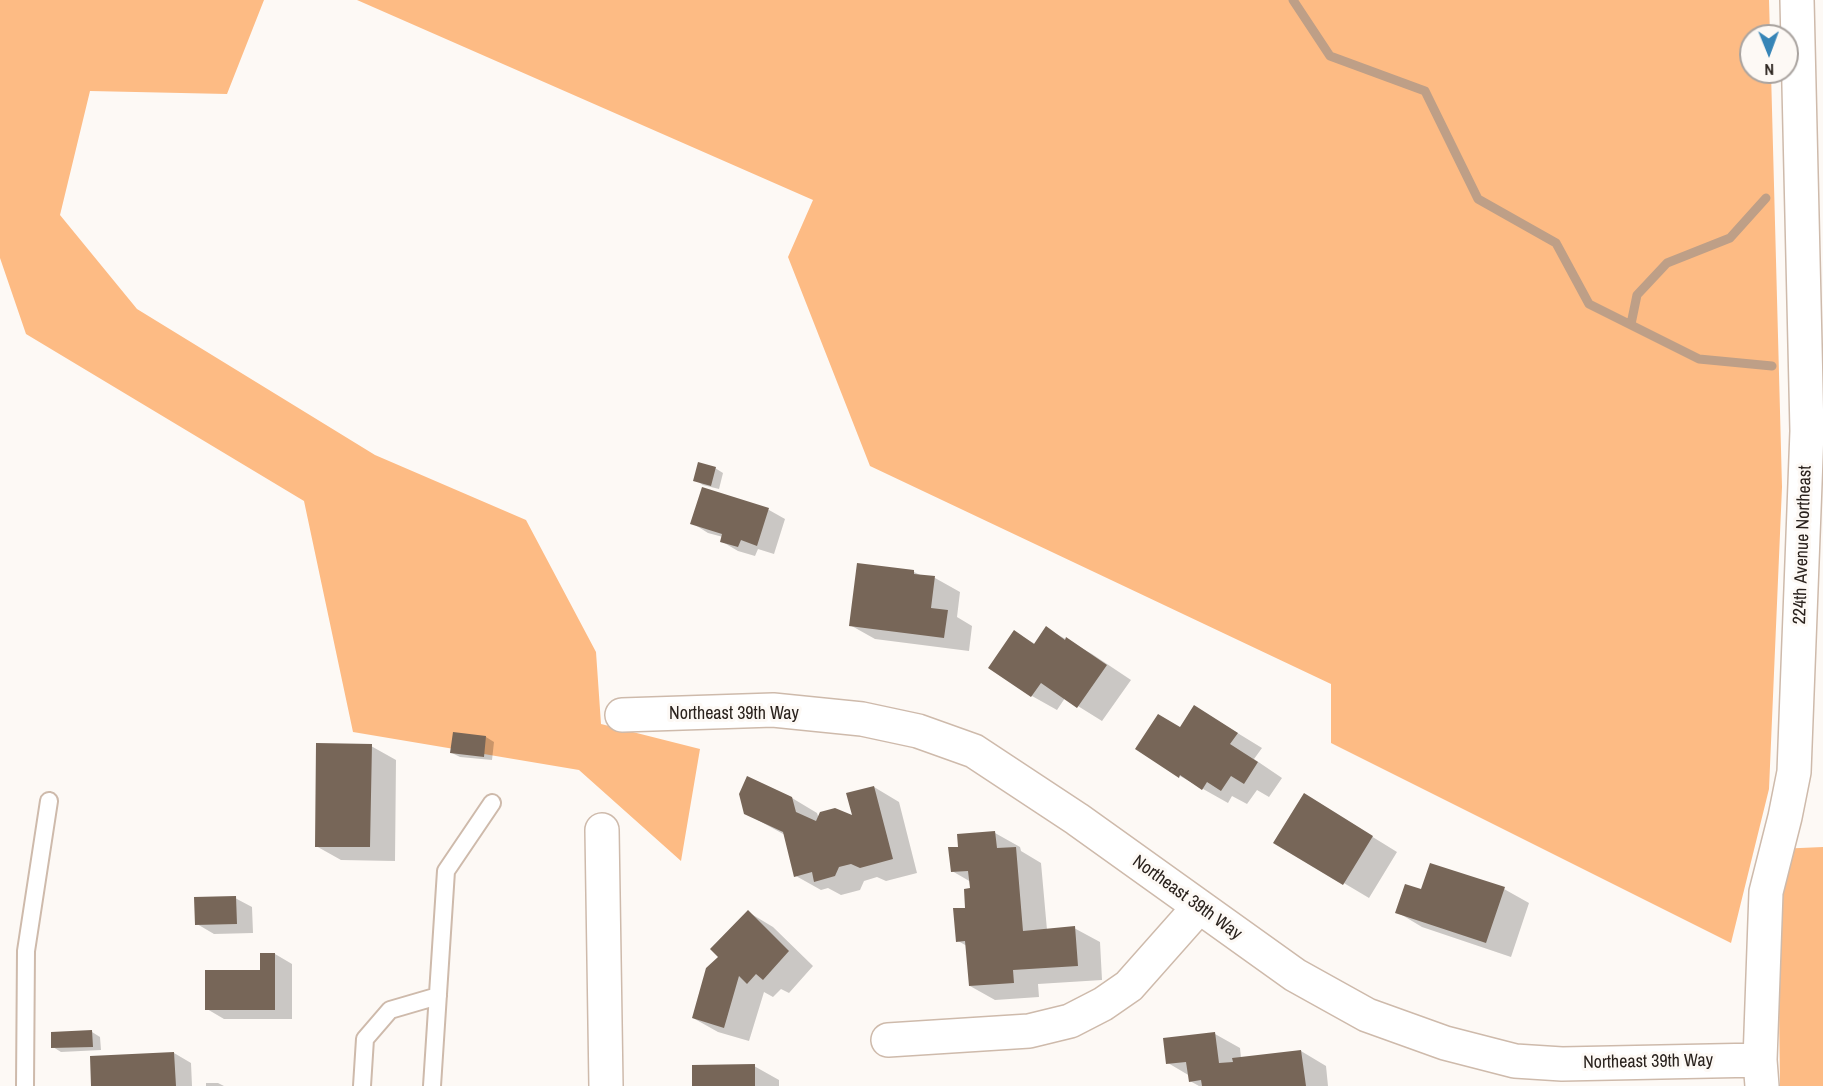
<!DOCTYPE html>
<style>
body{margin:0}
#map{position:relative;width:1823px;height:1086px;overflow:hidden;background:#fdf9f5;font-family:"Archivo Narrow",sans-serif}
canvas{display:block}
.north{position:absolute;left:1739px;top:24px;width:60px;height:60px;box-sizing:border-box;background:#fdf9f5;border:2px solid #a9a39f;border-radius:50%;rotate:179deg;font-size:16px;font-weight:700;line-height:24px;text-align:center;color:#2a221d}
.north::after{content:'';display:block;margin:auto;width:21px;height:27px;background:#3785b7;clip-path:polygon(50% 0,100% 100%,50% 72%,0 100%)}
</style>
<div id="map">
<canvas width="1823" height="1086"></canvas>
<div class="north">N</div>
</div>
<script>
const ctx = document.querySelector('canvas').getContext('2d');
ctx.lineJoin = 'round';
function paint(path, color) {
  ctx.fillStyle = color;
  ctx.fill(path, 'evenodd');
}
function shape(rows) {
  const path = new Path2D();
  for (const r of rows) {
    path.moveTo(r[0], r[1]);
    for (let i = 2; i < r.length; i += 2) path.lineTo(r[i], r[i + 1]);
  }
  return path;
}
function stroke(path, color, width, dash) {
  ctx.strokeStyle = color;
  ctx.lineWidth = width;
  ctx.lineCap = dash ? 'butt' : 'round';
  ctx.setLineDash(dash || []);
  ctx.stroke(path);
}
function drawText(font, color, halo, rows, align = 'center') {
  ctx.font = font + ' "Archivo Narrow",sans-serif';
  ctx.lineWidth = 6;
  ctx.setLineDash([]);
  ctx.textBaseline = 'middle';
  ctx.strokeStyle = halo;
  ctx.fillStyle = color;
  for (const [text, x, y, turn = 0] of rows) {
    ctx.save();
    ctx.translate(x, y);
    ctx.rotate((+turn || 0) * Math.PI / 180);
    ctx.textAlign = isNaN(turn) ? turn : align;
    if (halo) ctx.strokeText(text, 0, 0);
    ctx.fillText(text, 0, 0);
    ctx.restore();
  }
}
paint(shape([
 [0,0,264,0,227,94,90,91,60,215,137,309,375,455,526,520,596,652,601,724,700,749,681,861,579,770,353,732,304,501,26,334,0,258],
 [357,0,1769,0,1770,36,1751,36,1751,72,1771,72,1782,487,1769,789,1731,943,1331,743,1331,684,870,466,788,257,813,200],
 [1823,847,1823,1086,1780,1086,1777,849]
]), '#fdbb84');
paint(shape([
 [715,468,723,473,719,489,703,485,695,480],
 [703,489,769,510,785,519,774,554,758,549,755,556,738,551,721,541,723,537,708,533,692,523],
 [914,572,922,576,935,578,960,592,957,617,972,626,969,651,875,639,850,625],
 [1046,628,1092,654,1131,680,1102,721,1065,698,1057,710,1032,696,1015,632,1035,644],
 [1195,707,1262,748,1254,759,1282,778,1269,797,1257,790,1247,804,1232,796,1228,803,1180,776,1137,749,1181,728],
 [486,737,494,742,492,760,460,757,452,753],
 [371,746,396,760,395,861,341,860,316,846],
 [874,787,899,802,917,873,886,881,877,877,864,881,860,890,841,895,828,888,821,890,796,876,785,835,745,813,792,798,817,813,819,819,854,818],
 [1329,810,1397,852,1369,898,1275,842],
 [995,833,1020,847,1021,851,1041,863,1047,930,1074,928,1100,942,1102,980,1038,984,1039,997,995,1000,970,986,967,946,958,941,971,890,971,882,952,871,960,848],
 [1504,889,1529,903,1511,957,1422,927,1397,912,1422,891],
 [235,898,252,907,253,933,214,934,197,924],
 [748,912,773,927,813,966,789,993,781,989,773,997,764,992,749,1041,718,1032,693,1018,720,957],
 [275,954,292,964,292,1019,224,1019,207,1009,261,971],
 [92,1032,100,1037,101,1050,61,1052,53,1047,52,1034],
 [1215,1034,1240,1048,1241,1058,1301,1051,1326,1066,1328,1086,1199,1086,1190,1081,1190,1076,1168,1063],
 [174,1053,191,1063,192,1086,93,1086,92,1057],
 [754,1066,779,1080,779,1086,693,1086],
 [206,1083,218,1083,224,1086,206,1086]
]), '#0003');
stroke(shape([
 [1293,0,1330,56,1425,91,1478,199,1556,243,1589,304,1699,359,1772,366],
 [1631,324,1637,295,1667,263,1730,238,1766,198]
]), '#be9f87', 9);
paint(shape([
 [698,462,716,467,711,486,693,481],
 [702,487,769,508,757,546,741,540,738,547,720,542,722,534,690,524],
 [857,563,914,570,914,574,935,576,931,608,948,610,944,638,849,626],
 [1046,626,1065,640,1066,637,1107,665,1077,708,1041,683,1031,697,988,668,1014,630,1034,644],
 [1194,705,1238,733,1230,744,1258,762,1244,784,1231,776,1221,791,1207,782,1202,790,1180,775,1179,778,1135,749,1158,714,1180,727],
 [453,732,486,736,484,757,450,753],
 [316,743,372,744,370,847,315,847],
 [747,776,792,797,796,812,816,821,820,812,835,808,852,815,846,793,874,786,893,859,860,868,851,864,839,867,835,876,814,882,812,872,794,877,783,832,744,814,739,794],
 [1304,793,1373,836,1343,885,1273,843],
 [995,831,997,848,1016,847,1023,931,1075,926,1078,966,1013,970,1014,983,969,986,965,941,956,942,953,908,965,908,964,889,970,888,968,871,951,872,948,847,958,847,957,834],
 [1430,863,1505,887,1486,943,1395,913,1405,884,1421,889],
 [236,896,237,924,195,925,194,897],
 [748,910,789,951,763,980,756,974,747,984,739,976,724,1028,692,1018,706,968,718,957,710,949],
 [260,953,275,953,275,1010,205,1010,205,970,260,970],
 [92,1030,93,1047,51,1048,51,1032],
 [1215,1032,1219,1063,1233,1062,1232,1058,1301,1050,1306,1086,1202,1086,1201,1080,1189,1082,1186,1062,1166,1064,1163,1038],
 [174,1052,176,1086,91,1086,90,1056],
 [755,1064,755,1086,692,1086,692,1065]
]), '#776658');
const service = shape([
 [25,1086,26,951,49,801],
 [362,1086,365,1039,390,1010,438,996],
 [432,1086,446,871,492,803]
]);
const minor = shape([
 [622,715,773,710,862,719,918,731,974,751,1077,819,1295,975,1367,1015,1445,1043,1515,1061,1562,1064,1760,1060],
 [602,830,606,1086],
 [888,1040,1029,1031,1070,1021,1103,1004,1129,986,1199,907],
 [1762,1086,1760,1060,1766,892,1785,817,1794,772,1807,431,1797,0]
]);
stroke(service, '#cebaab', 20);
stroke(minor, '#cebaab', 36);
stroke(service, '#fff', 16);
stroke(minor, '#fff', 33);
drawText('18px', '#2a221d', '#fdf9f5', [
 ["224th Avenue Northeast",1803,545,-88],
 ["Northeast 39th Way",734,714],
 ["Northeast 39th Way",1187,898,36],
 ["Northeast 39th Way",1648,1062,-1]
]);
</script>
